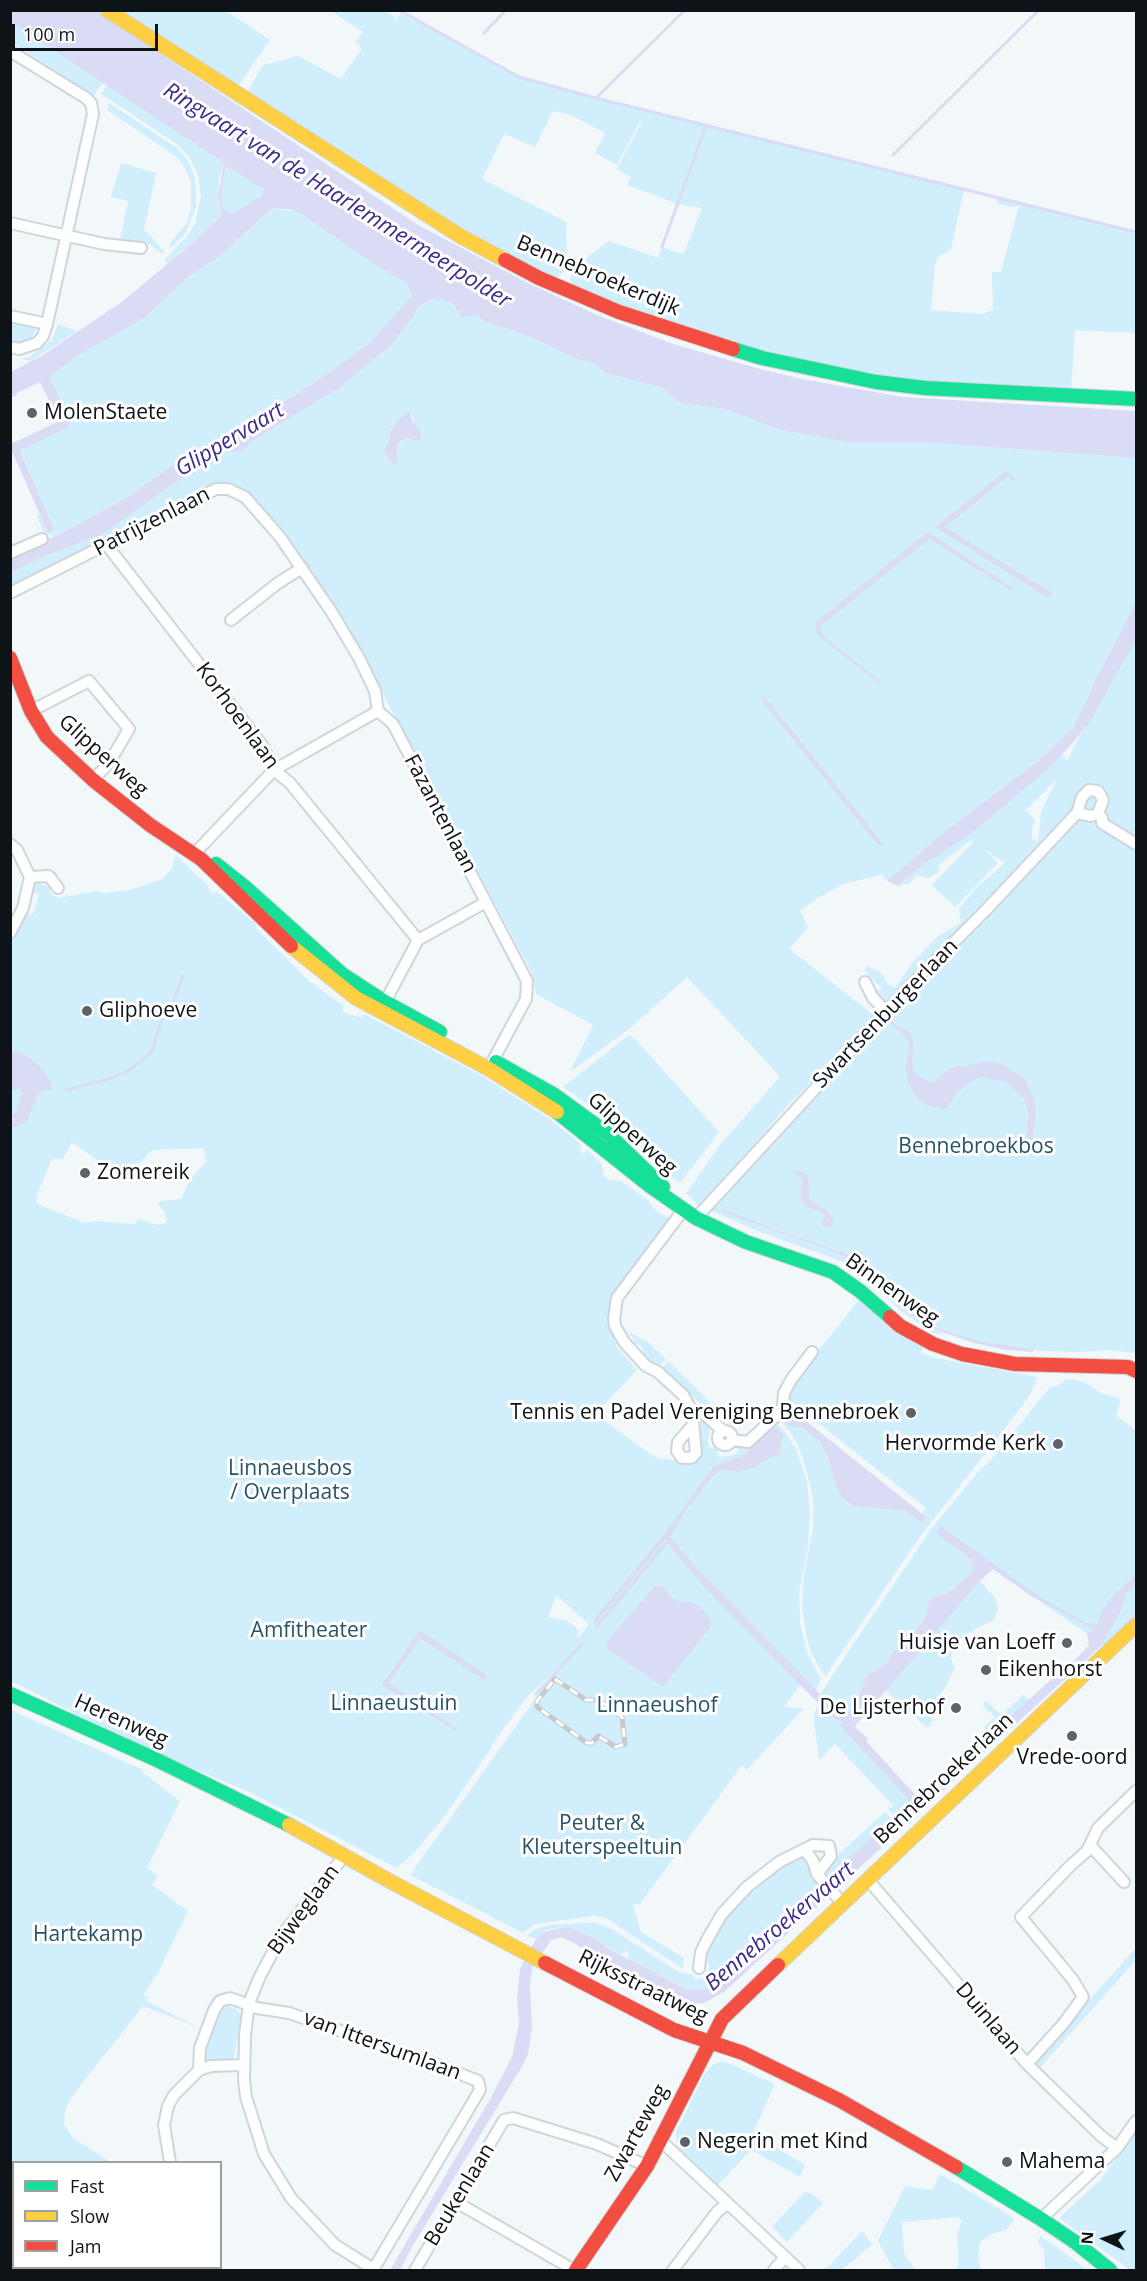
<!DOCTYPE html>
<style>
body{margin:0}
#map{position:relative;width:1147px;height:2281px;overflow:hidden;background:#f2f8fa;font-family:"Open Sans",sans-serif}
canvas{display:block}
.frame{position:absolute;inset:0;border:12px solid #0d1316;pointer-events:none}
.legend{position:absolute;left:12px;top:2161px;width:210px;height:108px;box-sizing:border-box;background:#fff;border:2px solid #9ea1a2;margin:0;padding:8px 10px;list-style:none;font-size:18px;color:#0d1316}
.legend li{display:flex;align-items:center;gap:12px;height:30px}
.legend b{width:30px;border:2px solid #9ea1a2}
.north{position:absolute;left:1075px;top:2209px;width:60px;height:60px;-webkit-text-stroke:4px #fff;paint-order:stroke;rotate:274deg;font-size:16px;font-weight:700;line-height:24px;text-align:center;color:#0d1316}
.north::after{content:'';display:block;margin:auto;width:21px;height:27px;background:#0d1316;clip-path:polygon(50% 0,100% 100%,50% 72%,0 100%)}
.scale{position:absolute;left:12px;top:24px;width:146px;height:27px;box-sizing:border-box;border:3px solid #0d1316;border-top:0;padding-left:8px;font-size:18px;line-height:21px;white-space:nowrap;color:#0d1316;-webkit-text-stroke:4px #fff;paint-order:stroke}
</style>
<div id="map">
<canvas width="1147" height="2281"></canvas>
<div class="frame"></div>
<ul class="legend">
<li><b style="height:8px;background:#16e098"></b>Fast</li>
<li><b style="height:8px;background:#ffcf43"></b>Slow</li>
<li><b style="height:8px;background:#f24e42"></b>Jam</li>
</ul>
<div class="north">N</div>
<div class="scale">100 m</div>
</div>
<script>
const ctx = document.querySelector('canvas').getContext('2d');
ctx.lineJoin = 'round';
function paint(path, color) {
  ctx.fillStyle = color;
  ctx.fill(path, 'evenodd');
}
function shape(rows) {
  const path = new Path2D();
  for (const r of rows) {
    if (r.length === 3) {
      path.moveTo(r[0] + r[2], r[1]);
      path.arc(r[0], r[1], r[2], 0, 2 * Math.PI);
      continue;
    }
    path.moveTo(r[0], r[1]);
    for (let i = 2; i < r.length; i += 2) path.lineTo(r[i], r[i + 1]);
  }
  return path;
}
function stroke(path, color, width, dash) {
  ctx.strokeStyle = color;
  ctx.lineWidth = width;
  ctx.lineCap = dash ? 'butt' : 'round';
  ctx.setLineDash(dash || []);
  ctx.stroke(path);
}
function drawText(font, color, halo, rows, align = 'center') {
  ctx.font = font + ' "Open Sans",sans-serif';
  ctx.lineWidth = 6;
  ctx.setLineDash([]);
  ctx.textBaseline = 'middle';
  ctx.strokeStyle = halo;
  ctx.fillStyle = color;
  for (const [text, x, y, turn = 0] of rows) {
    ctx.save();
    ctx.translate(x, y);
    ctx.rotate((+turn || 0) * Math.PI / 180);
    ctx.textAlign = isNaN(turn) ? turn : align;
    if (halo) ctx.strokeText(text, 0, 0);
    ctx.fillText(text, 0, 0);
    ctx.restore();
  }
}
paint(shape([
 [115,11,226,11,270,40,238,86],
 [331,11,384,11,396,18,392,27,401,13,530,81,964,189,951,249,939,256,935,264,931,310,982,314,993,310,992,272,1001,272,1019,205,1014,207,998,204,996,198,1136,232,1136,333,1075,330,1071,393,918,385,727,346,572,286,570,279,572,273,590,255,609,241,658,258,662,247,678,253,684,253,702,208,678,204,627,185,631,177,617,169,642,121,640,121,617,165,595,153,605,133,571,115,553,111,535,147,504,134,482,179,566,222,567,261,564,271,556,279,466,233,247,93,263,65,298,56,341,79,362,48,355,42,363,32],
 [10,22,103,82,93,97,88,92,11,42],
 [107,84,224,163,219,179,218,204,221,216,167,264,164,260,188,235,195,224,201,195,198,175,190,158,178,145,101,94],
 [109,103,177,148,188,161,195,178,196,207,185,234,171,248,169,244,187,223,191,209,191,181,182,163,174,155,107,110],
 [121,163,156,173,144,229,165,252,161,253,151,245,120,240,128,201,111,197],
 [228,165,265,190,262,196,231,216,221,205,223,179],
 [272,208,290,211,295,210,378,267,407,283,412,291,410,299,370,342,330,372,273,409,185,456,129,496,81,523,52,537,52,535,45,534,36,515,40,515,47,532,54,529,20,449,69,427,70,422,50,377,77,356,143,319,187,278,221,255],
 [433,299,453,303,478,315,483,321,523,334,577,359,595,364,606,373,663,388,680,403,725,409,780,430,847,442,921,442,1136,458,1136,602,1095,681,1074,727,1038,761,943,833,887,881,882,875,843,884,818,898,800,911,808,927,789,949,876,1017,787,1106,700,1207,686,1193,720,1145,779,1078,778,1074,687,977,628,1030,570,1072,593,1025,536,994,532,973,347,627,312,572,245,491,228,482,209,486,11,586,11,572,43,557,103,534,176,482,229,451,243,452,252,441,338,389,391,345,413,317,418,307],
 [409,411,412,414,414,424,413,441,408,438,403,439,397,448,396,454,386,445,390,440,389,430],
 [10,320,34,327,36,329,31,339,19,344,11,342],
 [58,324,77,331,31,361,22,359,29,357,52,340],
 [1136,626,1136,1353,1108,1350,1077,1352,1043,1351,990,1345,964,1339,923,1321,915,1315,910,1308,865,1264,816,1244,735,1214,721,1208,725,1213,747,1221,835,1252,859,1264,888,1286,921,1323,945,1334,932,1333,901,1311,849,1264,763,1233,709,1210,887,1007,884,1000,875,997,870,991,883,990,864,970,868,966,882,973,887,984,895,988,911,964,938,936,961,923,959,909,975,889,1005,863,984,849,998,863,955,907,932,885,973,842,971,840,940,864,938,872,929,878,917,875,909,884,902,884,916,870,975,831,1062,755,1067,761],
 [1057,779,1041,812,1038,842,1032,839,1032,830,1035,820,1026,810],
 [176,855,207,885,211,892,214,894,216,891,257,925,255,927,309,981,344,1006,342,1012,362,1018,364,1014,482,1076,551,1120,582,1145,579,1149,583,1154,587,1150,601,1163,604,1173,603,1175,608,1180,621,1181,649,1201,655,1210,670,1219,613,1299,609,1307,616,1346,637,1370,595,1414,656,1458,691,1462,695,1409,710,1425,708,1442,710,1448,717,1446,718,1457,734,1455,739,1451,736,1446,774,1424,778,1425,784,1431,796,1449,807,1482,810,1513,808,1547,799,1592,800,1624,808,1655,821,1679,816,1690,811,1685,800,1685,784,1707,804,1708,747,1770,742,1765,640,1904,633,1905,641,1932,684,1958,683,1969,606,1918,593,1916,535,1924,523,1933,410,1875,555,1671,526,1698,492,1745,490,1750,444,1817,416,1851,397,1868,247,1791,120,1738,57,1704,11,1681,11,933,25,915,33,914,39,895,34,892,35,883,45,885,49,888,51,894,58,898,96,891,105,893,130,890,162,879,171,870],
 [72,1142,108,1168,132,1171,152,1150,203,1148,206,1160,208,1160,191,1178,181,1199,156,1202,165,1212,167,1222,158,1225,140,1219,134,1224,96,1221,85,1223,37,1204,36,1197,52,1159,63,1159],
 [783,1442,780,1455,768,1459,754,1468,738,1472,721,1470,696,1496,727,1460,741,1457,753,1447],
 [556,1595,589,1624,578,1638,577,1634,580,1631,567,1621,549,1617],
 [629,1035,635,1039,719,1132,681,1182,678,1182,599,1112,563,1087],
 [859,1300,894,1330,923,1347,921,1353,935,1358,1038,1377,1030,1395,1006,1427,919,1538,825,1677,812,1655,807,1639,802,1608,804,1574,813,1529,813,1497,805,1465,799,1448,793,1436,780,1420,786,1401,794,1408,787,1417,803,1428,820,1442,828,1457,835,1484,853,1506,906,1511,923,1522,926,1517,922,1513,926,1508,789,1400,789,1387],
 [630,1332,650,1344,666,1359,658,1367,644,1354,643,1349,637,1343,633,1347,634,1339,629,1334],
 [668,1361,724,1416,720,1422,662,1368],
 [1075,1379,1090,1385,1100,1393,1121,1399,1116,1416,1136,1430,1136,1575,1115,1593,1096,1630,1086,1633,993,1569,952,1546,969,1558,972,1563,973,1571,948,1593,930,1598,924,1620,901,1649,892,1652,887,1664,868,1674,853,1710,841,1727,912,1802,896,1817,888,1809,894,1806,835,1744,819,1760,814,1721,815,1711,820,1701,820,1694,931,1529,978,1472,992,1459,1050,1387,1057,1386,1065,1380],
 [980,1581,995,1598,998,1609,994,1620,975,1629,952,1646,951,1659,955,1667,944,1690,936,1698,931,1726,926,1727,885,1690],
 [1136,1584,1136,1620,1101,1652,1102,1645,1122,1609,1126,1594],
 [1023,1695,1029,1700,989,1736,984,1727,995,1717,983,1706,985,1700,1002,1715],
 [11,1710,143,1770,143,1773,180,1801,147,1868,157,1875,155,1883,151,1884,188,1911,159,1971,143,1995,149,1996,146,2001,200,2028,143,2006,76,2091,66,2107,64,2124,72,2137,110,2162,14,2162,14,2268,122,2268,123,2270,11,2270],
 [885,1812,893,1820,828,1880,825,1878,825,1868,829,1863],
 [799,1856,804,1856,812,1867,810,1874,821,1886,705,1990,689,1990,629,1960,628,1950,620,1955,596,1939,565,1927,550,1929,543,1932,536,1939,527,1936,533,1930,548,1925,595,1922,612,1929,677,1971,687,1974,692,1974,695,1979,702,1978,710,1967,704,1954,727,1914,767,1875],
 [1136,1948,1136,1960,1038,2070,1032,2064],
 [227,2006,235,2008,241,2015,234,2057,231,2061,208,2062,206,2056,208,2037,217,2012],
 [723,2061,775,2084,753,2133,805,2165,800,2177,751,2150,717,2186,678,2147,676,2132,705,2073,714,2064],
 [1136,2132,1136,2270,1130,2270,1059,2218,1100,2180],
 [940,2174,1001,2210,1013,2218,1013,2221,1006,2230,992,2234,981,2241,978,2254,981,2270,957,2270,959,2258,957,2235,962,2221,958,2217,902,2222,904,2253,915,2270,894,2270,878,2241,905,2186,932,2190],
 [805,2192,811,2193,823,2203,787,2242,772,2226],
 [862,2231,872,2245,842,2270,825,2270],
 [1040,2236,1065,2253,1087,2270,1045,2269,1044,2251,1038,2242]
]), '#d0eefc');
paint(shape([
 [11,11,96,11,418,225,528,283,597,315,673,344,760,369,802,379,903,397,1136,411,1136,458,921,442,847,442,780,430,725,409,680,403,663,388,606,373,595,364,577,359,523,334,483,321,478,315,462,317,453,303,433,299,418,307,413,317,391,345,338,389,252,441,242,452,229,451,207,463,176,482,103,534,43,557,11,572,11,558,81,523,129,496,185,456,273,409,330,372,370,342,412,296,407,283,378,267,295,210,272,208,221,255,187,278,143,319,77,356,50,377,70,422,69,427,20,450,54,529,48,533,11,449,11,444,59,421,40,382,17,393,17,395,11,398,11,372,43,355,123,301,184,250,221,216,218,196,224,163,11,22],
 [227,166,265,190,262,196,231,215,221,205,223,179],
 [410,411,412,421,421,433,421,437,418,441,406,438,400,441,397,448,397,462,393,464,384,451,390,438,389,432,401,417],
 [1006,471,1017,480,1015,482,1008,476,945,527,1052,593,1052,596,1047,597,935,527],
 [928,532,1013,588,1012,591,929,539,822,625,820,630,825,638,879,680,878,682,817,635,816,622],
 [1136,602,1136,639,1089,723,1071,745,1051,766,975,831,916,870,899,886,887,881,943,833,1038,761,1074,727,1095,681],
 [763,695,885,846,877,844,764,703],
 [890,1015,895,1025,908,1030,911,1034,914,1042,912,1065,914,1073,929,1082,935,1082,950,1068,960,1066,966,1067,972,1064,988,1062,996,1062,1005,1066,1025,1079,1033,1096,1036,1109,1032,1145,1025,1147,1029,1114,1024,1099,1006,1082,982,1077,972,1081,957,1092,948,1107,943,1109,927,1105,917,1098,907,1081,906,1065,910,1042,900,1031,885,1020],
 [11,1052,22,1053,39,1065,50,1081,52,1091,43,1090,38,1094,27,1121,15,1127,11,1126,11,1115,16,1112,22,1093,19,1089,11,1091],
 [793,1171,799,1171,808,1175,810,1200,827,1211,834,1221,831,1227,823,1226,822,1222,826,1216,821,1212,805,1206,800,1194,802,1178,794,1174],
 [721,1208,772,1228,852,1256,884,1279,916,1315,937,1328,981,1342,1033,1349,1033,1352,1007,1350,974,1343,931,1328,911,1315,888,1286,859,1264,835,1252,747,1221,725,1213,721,1210],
 [789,1414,798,1414,801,1417,926,1517,926,1520,922,1523,906,1511,853,1506,842,1497,835,1484,828,1457,820,1442,803,1428,788,1426,786,1422],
 [774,1428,778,1429,783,1435,780,1455,768,1459,754,1468,738,1472,721,1470,712,1478,688,1507,670,1537,693,1564,825,1699,842,1714,853,1710,868,1674,887,1664,892,1652,901,1648,924,1620,930,1598,948,1593,973,1571,972,1563,969,1558,936,1533,940,1526,1045,1600,1086,1623,1097,1624,1101,1612,1115,1593,1136,1575,1136,1584,1126,1594,1122,1609,1102,1645,724,1992,704,2003,693,2004,608,1962,562,1937,551,1940,532,1968,530,1986,532,2028,528,2054,521,2068,412,2247,400,2270,390,2270,489,2101,512,2057,519,2023,517,1998,520,1969,536,1939,543,1932,565,1927,572,1929,596,1939,611,1950,688,1990,705,1990,911,1802,841,1727,842,1722,835,1719,800,1685,707,1590,665,1540,595,1624,593,1621,666,1532,713,1467,727,1460,741,1457],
 [993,1569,1031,1596,1095,1630,1086,1633,1088,1637,1089,1645,1073,1662,1064,1668,919,1799,867,1742,868,1739,855,1727,856,1725,980,1581],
 [655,1586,662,1586,672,1598,679,1602,691,1602,700,1606,711,1621,711,1626,663,1687,607,1649,607,1641],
 [420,1630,488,1676,484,1680,420,1638,389,1683,458,1730,456,1731,382,1685]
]), '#dadbf4');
stroke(shape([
 [399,10,519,77,596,98],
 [685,10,596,98,1136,232],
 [484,33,506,10],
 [893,155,1039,10],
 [662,247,706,126],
 [67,1090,112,1078,128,1071,152,1052,163,1016,173,1003,183,976],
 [596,1627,668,1541],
 [536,1694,582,1644]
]), '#dadbf4', 3);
const street = shape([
 [10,51,86,98,91,103,93,114,47,324,43,336,37,343,19,349,10,347],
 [10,223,104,244,141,248],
 [10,316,47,324],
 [106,544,262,745,274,770,290,783,418,940],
 [10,553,42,539],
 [10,593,216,489,228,489,245,497,280,537,331,611,359,658,375,691,378,711,393,724,527,981,526,999,490,1066],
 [231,620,278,583,302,568],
 [31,711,89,681,129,729,109,763,93,780],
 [1077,813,1082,797,1089,790,1098,791,1103,800,1098,814],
 [10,844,17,850,30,877,23,908,10,933],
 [194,854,274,770,378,711],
 [30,877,49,876,58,888],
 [865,982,873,998,886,1011],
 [385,1002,418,940,486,902],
 [684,1209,617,1298,614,1319,615,1326,624,1342,646,1366,658,1372,683,1395,692,1411,696,1453,691,1458,682,1458,677,1451,678,1442,692,1426],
 [696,1218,908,988,985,911,1077,813,1091,816,1098,814,1102,818,1102,823,1136,844],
 [692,1411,701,1411,723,1431],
 [725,1438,7],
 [732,1440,748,1442,774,1418,783,1407,784,1393,791,1380,812,1352],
 [1090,1845,1124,1882],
 [805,1850,813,1861,817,1874,843,1904],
 [344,1856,282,1935,260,1976,249,2003,245,2035,244,2080,246,2097,264,2154,291,2198,335,2245,375,2270],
 [869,1881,1027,2064,1101,2136,1117,2148],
 [699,1968,701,1952,708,1938,722,1914,747,1887,779,1862,813,1845,829,1846,831,1856,817,1874],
 [1027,2064,1064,2023,1083,1997,1073,1980,1021,1917,1071,1865,1087,1851,1098,1828,1136,1791],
 [199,2070,200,2048,214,2010,220,2001,230,1998,257,2008,289,2013,428,2061,478,2081,480,2090,373,2270],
 [659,2139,799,2270],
 [170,2162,164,2125,168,2106,174,2095,199,2070,211,2066,243,2065],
 [456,2202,574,2270],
 [1041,2219,1117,2148,1136,2121],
 [188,2268,189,2270],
 [415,2270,504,2120,513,2118,597,2144,647,2166],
 [673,2270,717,2212,727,2204],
 [774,2270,785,2257]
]);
const fast = shape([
 [733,349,762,358,876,382,925,388,1136,399],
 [216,864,245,887,342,974,385,1002,440,1032],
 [496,1062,553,1094,608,1134,663,1187],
 [557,1112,650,1186,696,1218,746,1242,833,1272,860,1291,890,1317],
 [10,1694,155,1759,289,1825],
 [956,2167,1041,2219,1075,2242,1110,2270]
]);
const slow = shape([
 [107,10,460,236,505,260],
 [291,946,356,998,489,1069,557,1112],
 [289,1825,395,1884,545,1963],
 [778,1965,1136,1625]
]);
const jam = shape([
 [505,260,539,278,619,312,733,349],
 [10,658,31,711,47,737,93,780,150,825,201,859,291,946],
 [890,1317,900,1326,933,1344,962,1354,1015,1364,1128,1367,1136,1371],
 [545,1963,674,2030,743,2053,839,2100,956,2167],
 [576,2270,647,2166,722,2019,778,1965]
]);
stroke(street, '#cfd5d8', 14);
stroke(fast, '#cfd5d8', 16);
stroke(slow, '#cfd5d8', 16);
stroke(jam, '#cfd5d8', 16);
stroke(street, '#fdfefe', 10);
stroke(fast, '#16e098', 14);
stroke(slow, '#ffcf43', 14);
stroke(jam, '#f24e42', 14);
const rail = shape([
 [555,1679,586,1700,599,1700,622,1717,625,1744,616,1747,598,1736,592,1743,587,1743,537,1707,537,1701,555,1679]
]);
stroke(rail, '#c8c9ca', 5);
stroke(rail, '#fff', 3, [9]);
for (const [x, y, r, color] of [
 [32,413,6,"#5d6366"],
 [87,1011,6,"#5d6366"],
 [85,1173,6,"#5d6366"],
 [911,1413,6,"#5d6366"],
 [1058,1444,6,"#5d6366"],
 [1067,1643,6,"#5d6366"],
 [986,1670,6,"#5d6366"],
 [956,1708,6,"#5d6366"],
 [1072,1736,6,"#5d6366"],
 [685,2142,6,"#5d6366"],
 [1007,2162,6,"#5d6366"]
]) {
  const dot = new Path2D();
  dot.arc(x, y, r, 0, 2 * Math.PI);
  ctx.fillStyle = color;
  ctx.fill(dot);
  stroke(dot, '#fff', 2);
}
drawText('21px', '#0d1316', '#fff', [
 ["Bennebroekerdijk",598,276,23],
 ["Patrijzenlaan",152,522,-27],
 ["Korhoenlaan",237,716,54],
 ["Glipperweg",103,756,42],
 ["Fazantenlaan",440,814,62],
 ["Swartsenburgerlaan",886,1014,-46],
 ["Glipperweg",632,1134,42],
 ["Binnenweg",892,1290,35],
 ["Herenweg",121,1721,24],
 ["Bennebroekerlaan",944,1779,-43],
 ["Bijweglaan",304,1910,-54],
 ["Rijksstraatweg",643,1987,26],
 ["Duinlaan",988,2019,49],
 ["van Ittersumlaan",382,2046,20],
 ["Zwarteweg",637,2133,-61],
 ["Beukenlaan",460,2195,-59]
]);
drawText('21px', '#0d1316', '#fff', [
 ["MolenStaete",44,413],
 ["Gliphoeve",99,1011],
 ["Zomereik",97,1173],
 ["Tennis en Padel Vereniging Bennebroek",899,1413,"right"],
 ["Hervormde Kerk",1046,1444,"right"],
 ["Huisje van Loeff",1055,1643,"right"],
 ["Eikenhorst",998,1670],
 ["De Lijsterhof",944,1708,"right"],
 ["Vrede-oord",1072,1758,"center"],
 ["Negerin met Kind",697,2142],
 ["Mahema",1019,2162]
], 'left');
drawText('21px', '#275367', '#fff', [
 ["Bennebroekbos",976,1147],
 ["Linnaeusbos",290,1469],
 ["/ Overplaats",290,1493],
 ["Amfitheater",309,1631],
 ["Linnaeustuin",394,1704],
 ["Linnaeushof",657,1706],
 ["Peuter &",602,1824],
 ["Kleuterspeeltuin",602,1848],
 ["Hartekamp",88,1935]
]);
drawText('italic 22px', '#3d2c89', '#fff', [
 ["Ringvaart van de Haarlemmermeerpolder",337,196,32],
 ["Glippervaart",230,440,-31],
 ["Bennebroekervaart",780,1927,-40]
]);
</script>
